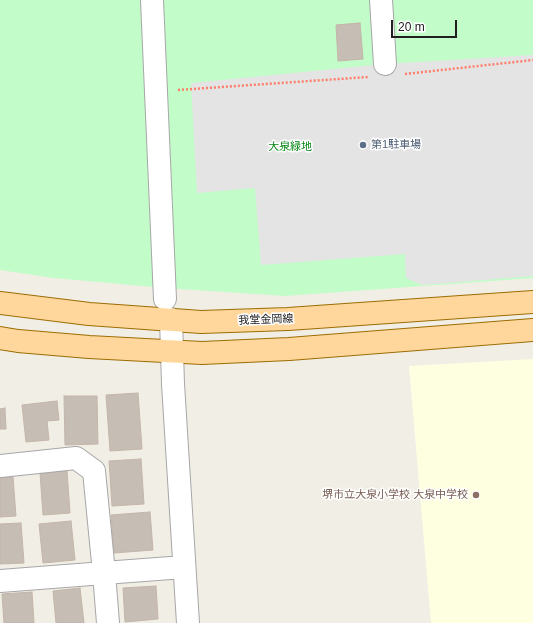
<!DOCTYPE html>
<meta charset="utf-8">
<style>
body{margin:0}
#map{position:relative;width:533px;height:623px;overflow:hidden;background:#f1eee6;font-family:Helvetica,sans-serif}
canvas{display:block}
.scale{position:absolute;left:391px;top:20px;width:66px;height:18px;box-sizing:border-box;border:2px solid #202020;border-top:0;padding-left:5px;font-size:12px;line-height:14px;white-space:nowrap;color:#202020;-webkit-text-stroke:3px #fff;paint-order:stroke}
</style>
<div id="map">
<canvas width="533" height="623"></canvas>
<div class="scale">20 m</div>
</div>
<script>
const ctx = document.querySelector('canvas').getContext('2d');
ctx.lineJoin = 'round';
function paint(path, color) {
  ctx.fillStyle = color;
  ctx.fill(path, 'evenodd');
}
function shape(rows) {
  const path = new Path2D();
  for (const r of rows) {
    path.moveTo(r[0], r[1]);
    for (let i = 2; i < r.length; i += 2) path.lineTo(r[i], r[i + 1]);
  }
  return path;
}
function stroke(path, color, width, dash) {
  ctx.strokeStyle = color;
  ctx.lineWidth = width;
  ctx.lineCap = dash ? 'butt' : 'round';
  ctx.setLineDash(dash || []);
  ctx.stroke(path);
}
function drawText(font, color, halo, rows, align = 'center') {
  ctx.font = font + ' Helvetica,"Noto Sans JP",sans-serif';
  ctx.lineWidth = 3;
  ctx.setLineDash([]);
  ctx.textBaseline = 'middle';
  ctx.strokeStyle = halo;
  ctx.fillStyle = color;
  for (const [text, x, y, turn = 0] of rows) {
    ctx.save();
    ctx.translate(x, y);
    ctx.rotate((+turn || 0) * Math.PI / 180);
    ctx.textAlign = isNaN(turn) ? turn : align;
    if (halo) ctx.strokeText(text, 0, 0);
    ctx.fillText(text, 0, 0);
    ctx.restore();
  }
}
paint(shape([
 [533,359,533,623,431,623,409,366]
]), '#feffe1');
paint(shape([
 [0,0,533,0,533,278,285,296,165,288,54,278,0,270]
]), '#c2fcc8');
paint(shape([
 [533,55,533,276,422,285,406,278,405,254,261,265,255,188,197,193,191,83,385,64]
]), '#e4e4e4');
const building = shape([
 [360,23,363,59,338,61,336,25,360,23],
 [138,393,142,449,110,451,106,395,138,393],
 [64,396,97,396,98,444,65,445,64,396],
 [57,401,59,420,47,421,49,440,26,442,22,405,57,401],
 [5,408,6,429,0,429,0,409,5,408],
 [141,459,144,504,112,506,109,461,141,459],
 [67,471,70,513,43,515,40,473,67,471],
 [13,477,16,516,0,517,0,478,13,477],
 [150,512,153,550,114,553,111,515,150,512],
 [71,521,75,560,43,563,39,524,71,521],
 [21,523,24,563,0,564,0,524,21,523],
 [156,586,158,619,125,622,123,588,156,586],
 [80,588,84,623,56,623,53,591,80,588],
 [32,592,34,623,4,623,2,594,32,592]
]);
paint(building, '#c6bdb5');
stroke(building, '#c4b5a8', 1);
const minor = shape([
 [152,0,165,299],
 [381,0,385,64],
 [171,319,173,384,188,623],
 [0,466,76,458,94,471,104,573,184,567],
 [0,581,104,573,108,623]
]);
const major = shape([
 [0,303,89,314,201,322,288,319,533,302],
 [0,338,18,341,89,347,202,353,289,349,533,330]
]);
stroke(minor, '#a7a7a7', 24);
stroke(major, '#9c6d00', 24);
stroke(shape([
 [405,74,533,60],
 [178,90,368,77]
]), '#ff7d69', 2.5, [2, 2]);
stroke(minor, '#fff', 22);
stroke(major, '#ffd79d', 22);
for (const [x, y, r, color] of [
 [363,145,4,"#5c6f8a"],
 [476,495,4,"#8d6e63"]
]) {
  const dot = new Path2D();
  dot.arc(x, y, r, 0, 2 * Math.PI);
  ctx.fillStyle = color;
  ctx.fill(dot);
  stroke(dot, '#fff', 1.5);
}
drawText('11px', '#4e5e75', '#fff', [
 ["第1駐車場",371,145]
], 'left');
drawText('11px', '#068614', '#fff', [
 ["大泉緑地",290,147]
]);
drawText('11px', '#202020', '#fff', [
 ["我堂金岡線",266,320,-2]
]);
drawText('11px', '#785e54', '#fff', [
 ["堺市立大泉小学校 大泉中学校",468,495]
], 'right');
</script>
